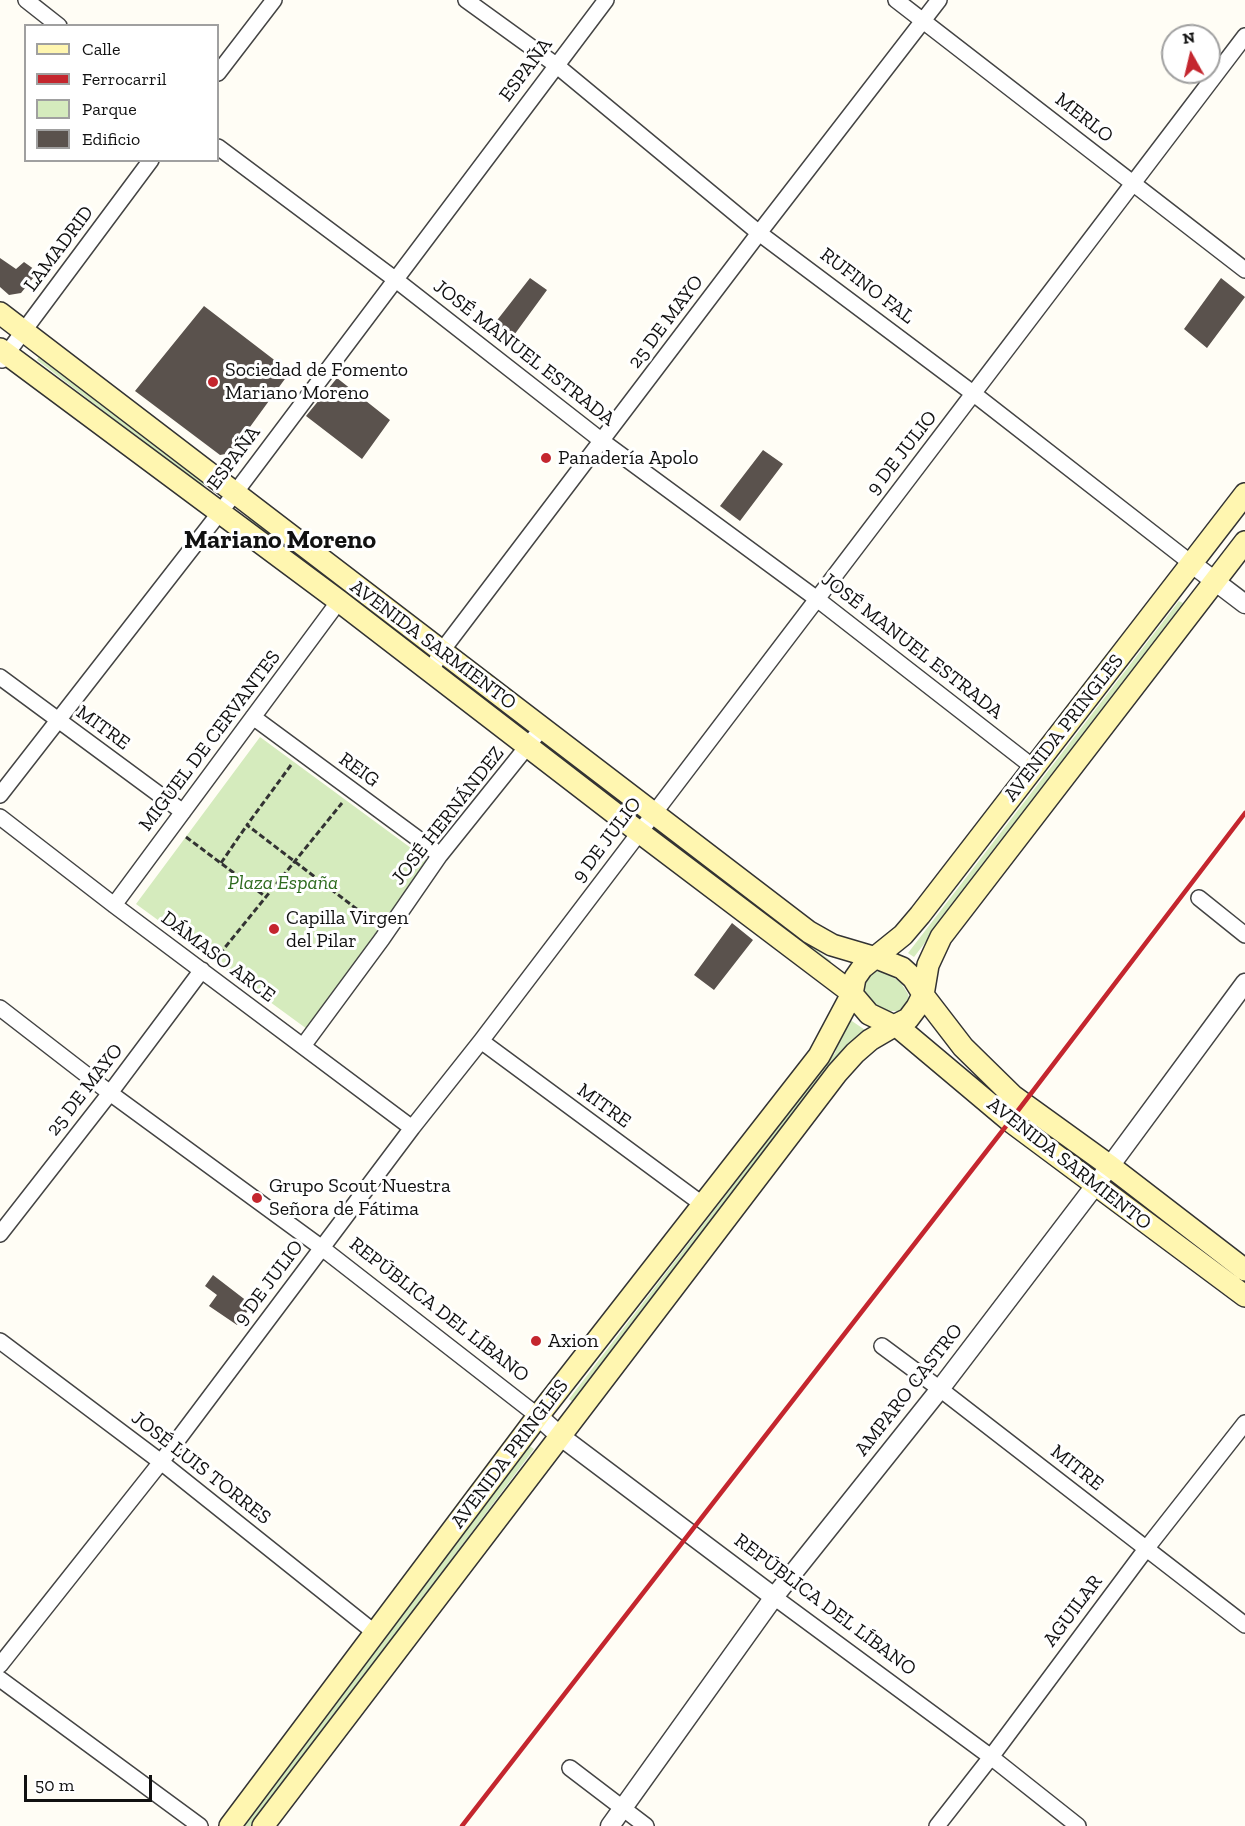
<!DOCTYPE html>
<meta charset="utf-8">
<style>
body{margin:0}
#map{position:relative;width:1245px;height:1826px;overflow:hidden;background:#fffdf5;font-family:"Zilla Slab",serif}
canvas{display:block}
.legend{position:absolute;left:24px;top:24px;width:195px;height:138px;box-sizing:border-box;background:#fff;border:2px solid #a0a0a0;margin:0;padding:8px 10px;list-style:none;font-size:18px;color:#111}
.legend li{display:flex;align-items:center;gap:12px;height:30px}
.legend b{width:30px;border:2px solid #a0a0a0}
.north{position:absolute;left:1161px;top:24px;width:60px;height:60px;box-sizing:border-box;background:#fff;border:2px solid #a0a0a0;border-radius:50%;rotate:352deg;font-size:16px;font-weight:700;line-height:24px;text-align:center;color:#111}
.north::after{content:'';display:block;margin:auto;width:21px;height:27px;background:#c4262e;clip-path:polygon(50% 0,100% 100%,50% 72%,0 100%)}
.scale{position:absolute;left:24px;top:1775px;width:128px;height:27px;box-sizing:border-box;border:3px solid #111;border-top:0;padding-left:8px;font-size:18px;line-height:21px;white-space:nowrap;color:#111;-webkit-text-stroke:4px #fff;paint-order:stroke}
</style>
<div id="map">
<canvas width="1245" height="1826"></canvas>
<ul class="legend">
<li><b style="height:8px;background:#fff6b0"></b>Calle</li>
<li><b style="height:8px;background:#c4262e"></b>Ferrocarril</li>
<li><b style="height:16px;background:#d5ebbd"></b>Parque</li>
<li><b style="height:16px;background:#5a524d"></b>Edificio</li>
</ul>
<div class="north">N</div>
<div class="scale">50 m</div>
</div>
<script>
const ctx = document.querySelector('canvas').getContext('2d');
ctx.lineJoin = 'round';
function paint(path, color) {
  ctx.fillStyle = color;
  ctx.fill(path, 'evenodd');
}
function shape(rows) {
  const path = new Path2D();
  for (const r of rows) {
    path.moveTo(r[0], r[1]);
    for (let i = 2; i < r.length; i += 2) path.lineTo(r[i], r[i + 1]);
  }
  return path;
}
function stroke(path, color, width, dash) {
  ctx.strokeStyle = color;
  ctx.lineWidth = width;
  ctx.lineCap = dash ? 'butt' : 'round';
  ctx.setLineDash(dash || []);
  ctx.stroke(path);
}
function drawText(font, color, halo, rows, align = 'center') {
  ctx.font = font + ' "Zilla Slab",serif';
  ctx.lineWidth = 6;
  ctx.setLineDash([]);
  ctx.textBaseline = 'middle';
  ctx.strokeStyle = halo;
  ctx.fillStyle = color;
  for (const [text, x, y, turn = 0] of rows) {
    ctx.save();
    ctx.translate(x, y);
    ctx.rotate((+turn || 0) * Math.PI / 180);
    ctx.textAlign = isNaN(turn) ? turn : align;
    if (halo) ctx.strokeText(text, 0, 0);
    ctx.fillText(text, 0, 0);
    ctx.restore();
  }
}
paint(shape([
 [39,356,205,484,203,487,37,360],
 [250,516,416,644,414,646,247,519],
 [1179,601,1185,604,914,957,908,953],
 [260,737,430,862,307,1029,136,904],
 [547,744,622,803,620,806,544,748],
 [665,834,831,961,829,964,662,837],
 [881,971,889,974,901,983,908,994,909,999,906,1006,898,1011,886,1011,869,1000,863,994,862,987,866,977,873,972],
 [846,1017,868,1032,838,1055,573,1402,569,1399,835,1053],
 [528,1445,534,1449,252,1826,244,1826]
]), '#d5ebbd');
paint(shape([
 [0,258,16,269,24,262,38,272,21,293,9,295,0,287],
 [530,278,547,290,509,342,491,328],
 [1221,278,1245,297,1207,348,1184,329],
 [204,306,290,372,231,453,220,455,135,391],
 [337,378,390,420,362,459,306,416],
 [763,450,783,464,740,521,720,506],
 [732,923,753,940,714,990,694,975],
 [213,1275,252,1305,237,1325,209,1306,217,1295,205,1286]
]), '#5a524d');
const minor = shape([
 [26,0,59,26],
 [466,0,556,65,759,233,974,394,1191,563],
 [896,0,1245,270],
 [218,73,274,0],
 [218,147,396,280,602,441,817,599,1033,767],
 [2,360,151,160],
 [431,671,441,652,759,233,939,0],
 [0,677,183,812],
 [253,717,440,855],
 [0,795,235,493,606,0],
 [0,817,114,905,412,1128],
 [1199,898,1245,935],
 [114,905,339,601],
 [0,1008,110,1093,322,1248,538,1416],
 [481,1041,702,1204],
 [303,1046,382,939,440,855,542,728],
 [0,1234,110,1093,202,970],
 [0,1341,161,1462,374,1632],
 [882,1346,940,1389,1245,1625],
 [774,1597,991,1757,1078,1826],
 [0,1665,161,1462,412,1128,481,1041,1245,36],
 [0,1679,200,1826],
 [570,1768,646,1826],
 [937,1826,991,1757,1146,1549,1245,1423]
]);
const tertiary = shape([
 [1191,563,1245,604],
 [538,1416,560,1436,774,1597],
 [610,1826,774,1597,940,1389,1110,1166,1245,983]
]);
const secondary = shape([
 [0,313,809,932,832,945,876,958],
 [0,349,339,601,639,832,852,993],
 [877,958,902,968,913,978,923,994],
 [852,994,869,1014,894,1026,908,1019,917,1007,923,995,928,965,941,937,1245,542],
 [923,995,963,1047,1013,1096,1110,1166,1245,1270],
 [897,1026,1010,1121,1245,1296],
 [230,1826,538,1416,819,1056,852,994,855,978,862,968,903,935,920,915,1245,494],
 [263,1826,837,1073,855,1053,870,1040,894,1026]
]);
stroke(minor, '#444', 18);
stroke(tertiary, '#444', 21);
stroke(secondary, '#333', 24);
stroke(shape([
 [291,765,247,825,375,923],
 [186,837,266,897],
 [221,863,247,825],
 [214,961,342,803]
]), '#333', 3, [6, 3]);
stroke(minor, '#fff', 15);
stroke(tertiary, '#fff', 18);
stroke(secondary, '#fff6b0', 21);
stroke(shape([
 [462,1826,1010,1121,1245,813]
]), '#c4262e', 4.5);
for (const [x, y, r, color] of [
 [213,382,6,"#c4262e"],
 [546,458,6,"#c4262e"],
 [274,929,6,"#c4262e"],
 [257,1198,6,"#c4262e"],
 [536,1341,6,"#c4262e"]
]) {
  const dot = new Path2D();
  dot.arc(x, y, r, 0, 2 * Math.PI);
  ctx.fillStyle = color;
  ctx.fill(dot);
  stroke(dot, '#fff', 2);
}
drawText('20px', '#111', '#fff', [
 ["ESPAÑA",526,70,-53],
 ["MERLO",1084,118,38],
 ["LAMADRID",59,249,-53],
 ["RUFINO FAL",867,286,37],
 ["25 DE MAYO",666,322,-53],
 ["JOSÉ MANUEL ESTRADA",524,353,38],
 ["9 DE JULIO",902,453,-52],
 ["ESPAÑA",234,458,-53],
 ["AVENIDA SARMIENTO",433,645,37],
 ["JOSÉ MANUEL ESTRADA",912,646,38],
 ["MITRE",103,728,36],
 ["AVENIDA PRINGLES",1064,728,-52],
 ["MIGUEL DE CERVANTES",210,741,-53],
 ["REIG",359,770,36],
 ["JOSÉ HERNÁNDEZ",448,816,-52],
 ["9 DE JULIO",607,840,-53],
 ["DÁMASO ARCE",218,957,37],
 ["25 DE MAYO",85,1090,-52],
 ["MITRE",604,1106,36],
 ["AVENIDA SARMIENTO",1069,1164,38],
 ["9 DE JULIO",269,1283,-53],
 ["REPÚBLICA DEL LÍBANO",439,1310,38],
 ["AMPARO CASTRO",909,1390,-52],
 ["AVENIDA PRINGLES",510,1454,-53],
 ["JOSÉ LUIS TORRES",201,1468,38],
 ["MITRE",1077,1468,38],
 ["REPÚBLICA DEL LÍBANO",825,1605,37],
 ["AGUILAR",1073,1611,-53]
]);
drawText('20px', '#111', '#fff', [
 ["Sociedad de Fomento",225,370],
 ["Mariano Moreno",225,393],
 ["Panadería Apolo",558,458],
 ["Capilla Virgen",286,918],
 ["del Pilar",286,941],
 ["Grupo Scout Nuestra",269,1186],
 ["Señora de Fátima",269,1209],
 ["Axion",548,1341]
], 'left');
drawText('italic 20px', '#2f6b1f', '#fff', [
 ["Plaza España",283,883]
]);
drawText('bold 26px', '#111', '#fff', [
 ["Mariano Moreno",280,541]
]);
</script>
